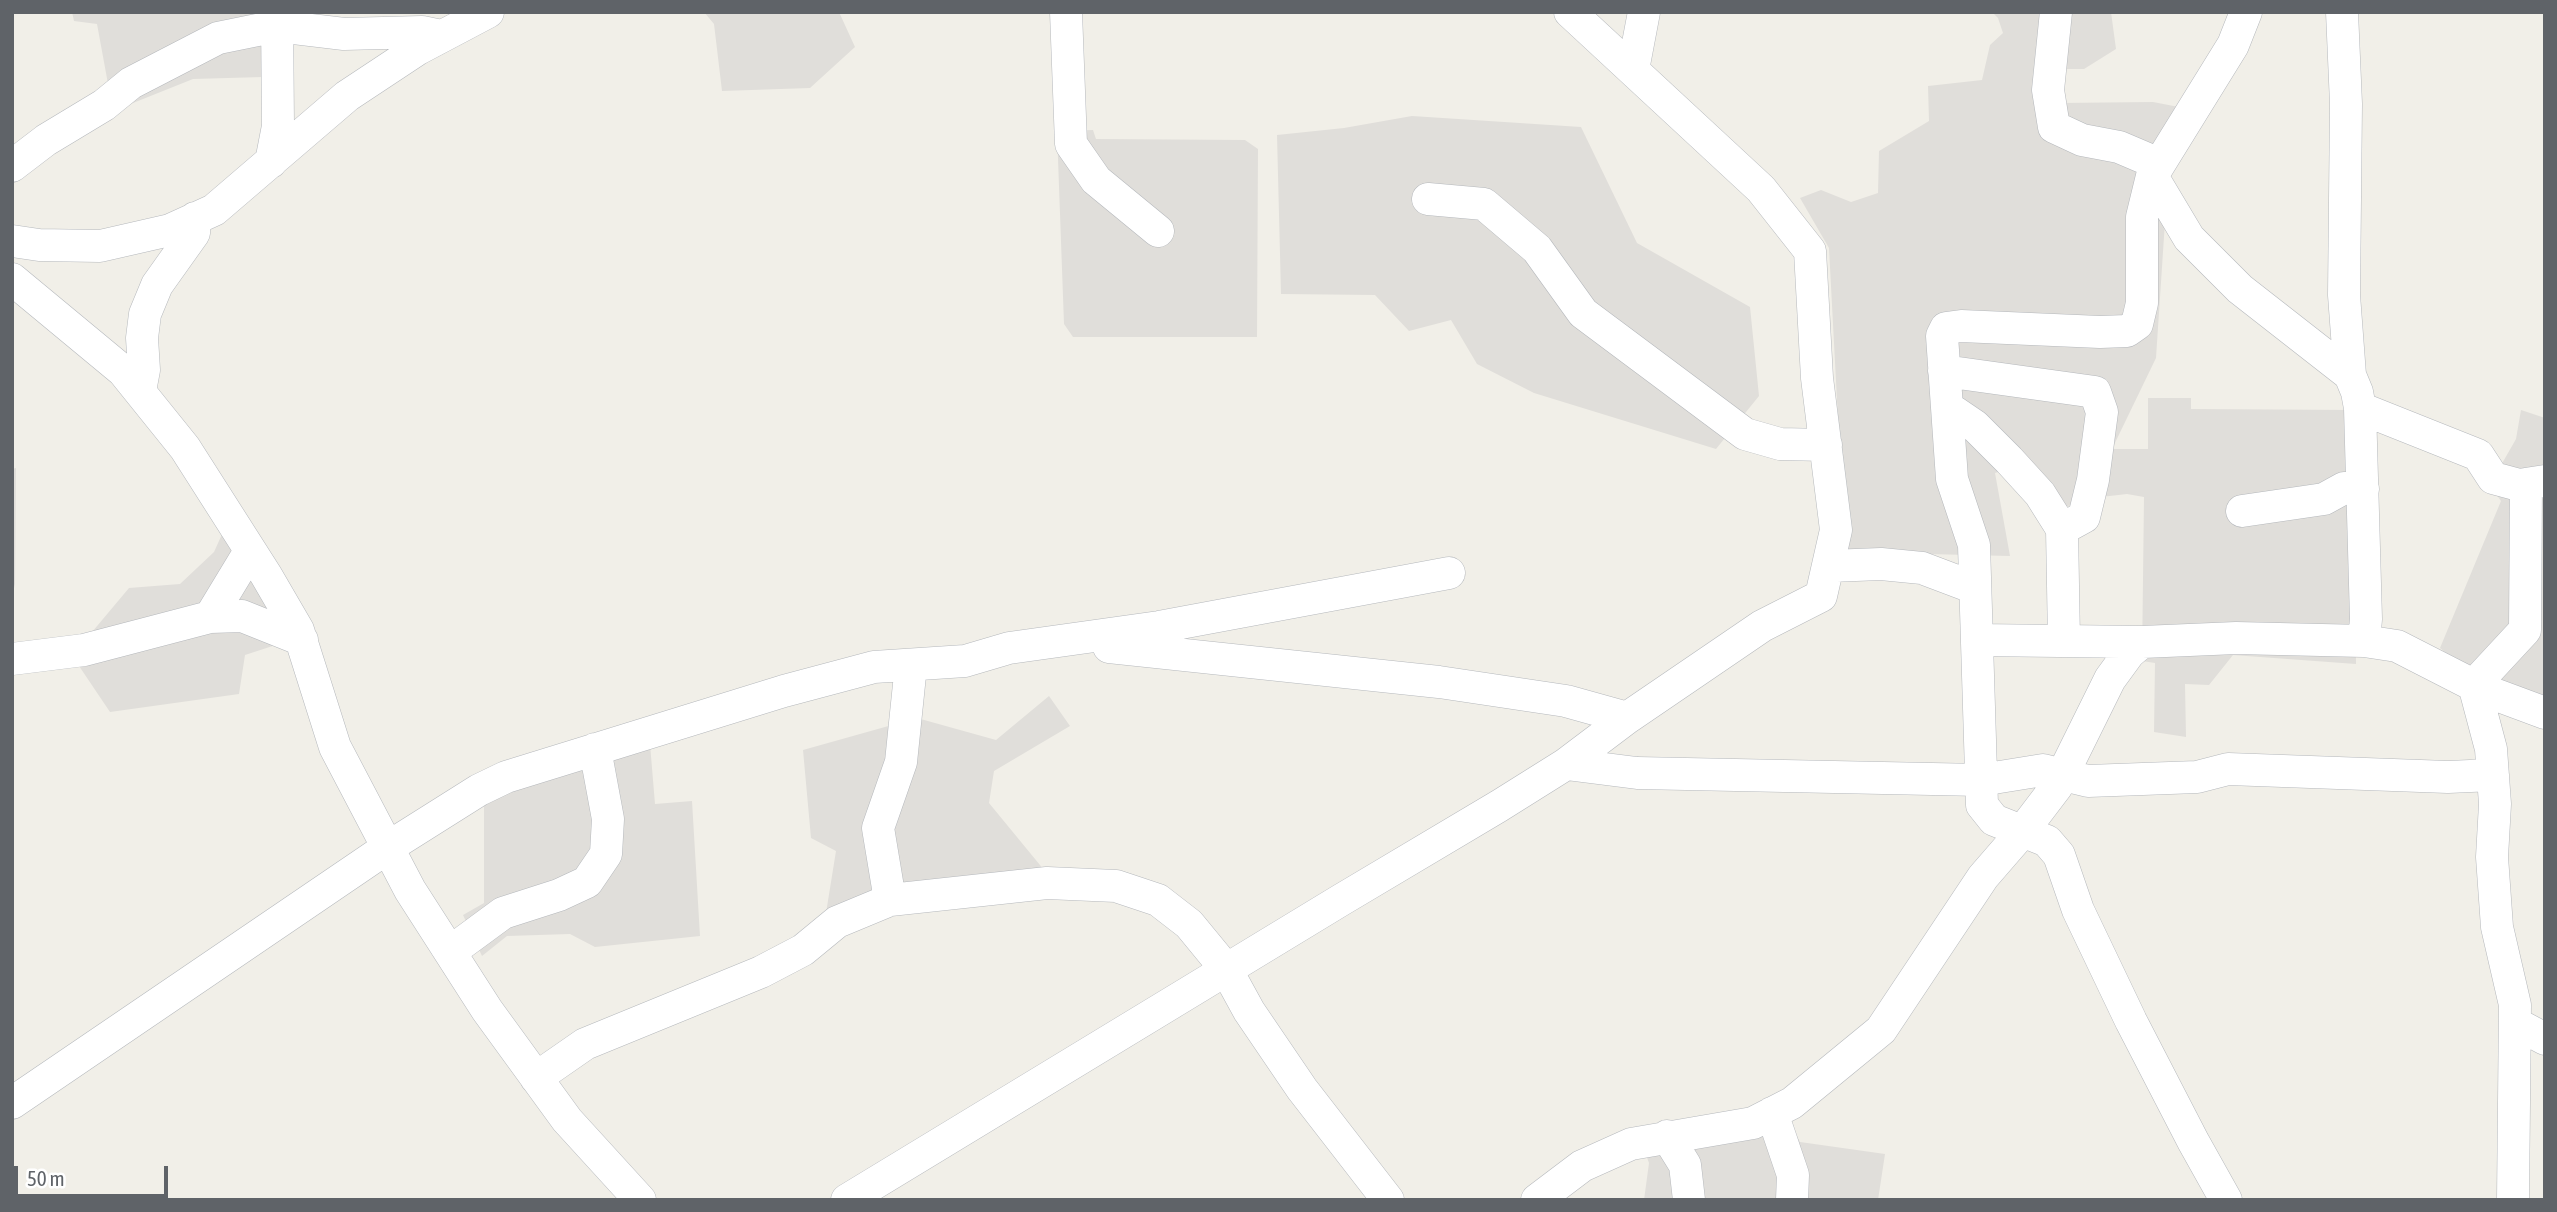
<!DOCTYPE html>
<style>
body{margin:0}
#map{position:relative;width:2557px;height:1212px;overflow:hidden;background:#f1efe8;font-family:"Asap Condensed",sans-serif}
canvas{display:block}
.frame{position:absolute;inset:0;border:14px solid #5f6368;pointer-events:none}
.scale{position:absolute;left:14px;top:1166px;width:154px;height:32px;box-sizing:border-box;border:4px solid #5f6368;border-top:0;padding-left:9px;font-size:21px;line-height:24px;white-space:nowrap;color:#5f6368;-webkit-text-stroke:5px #fff;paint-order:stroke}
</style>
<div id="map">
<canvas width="2557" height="1212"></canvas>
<div class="frame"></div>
<div class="scale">50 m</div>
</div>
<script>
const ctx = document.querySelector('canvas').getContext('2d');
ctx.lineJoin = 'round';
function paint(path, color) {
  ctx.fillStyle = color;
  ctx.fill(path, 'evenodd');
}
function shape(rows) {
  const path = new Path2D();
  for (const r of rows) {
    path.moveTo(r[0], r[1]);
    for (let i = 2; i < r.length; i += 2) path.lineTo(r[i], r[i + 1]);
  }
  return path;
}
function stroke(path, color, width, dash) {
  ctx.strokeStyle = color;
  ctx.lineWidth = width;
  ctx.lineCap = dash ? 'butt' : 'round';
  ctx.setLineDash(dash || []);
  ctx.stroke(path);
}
paint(shape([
 [72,12,264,12,263,77,193,79,113,111,97,24,74,21],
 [704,12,839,12,855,47,810,88,722,91,714,24],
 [1992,12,2111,12,2116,49,2084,69,2058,69,2058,103,2153,102,2184,108,2168,176,2156,358,2112,449,2148,449,2148,398,2191,398,2191,409,2354,410,2356,664,2233,655,2209,685,2185,684,2186,737,2154,732,2155,663,2142,661,2144,497,2127,494,2101,497,2038,514,2008,469,1995,473,2010,556,1845,552,1829,248,1800,198,1821,190,1851,202,1878,193,1879,151,1929,121,1928,86,1982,80,1990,45,2003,33,1998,18],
 [1412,116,1581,127,1637,243,1750,307,1759,396,1716,449,1534,393,1477,364,1451,320,1409,331,1375,295,1281,294,1277,135,1344,128],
 [1093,130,1096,139,1245,140,1258,149,1257,337,1073,337,1064,324,1057,131],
 [2521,410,2545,418,2545,700,2469,673,2440,648,2501,501,2482,474,2500,467,2516,439],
 [16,468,15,584,12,597,12,469],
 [223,532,288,641,245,655,239,694,110,712,77,663,87,638,129,588,180,584,214,552],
 [1049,696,1070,726,994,771,989,803,1049,876,826,913,836,851,811,838,803,750,917,718,996,740],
 [650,744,655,804,692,801,700,936,595,947,570,934,507,936,482,956,463,915,484,903,484,799],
 [1789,1121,1800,1142,1885,1154,1878,1200,1644,1200,1649,1163,1645,1152]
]), '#e0deda');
const minor = shape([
 [1066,12,1071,144,1096,180,1158,231],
 [2056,12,2048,90,2054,127,2082,140,2119,147,2159,164],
 [2342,12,2346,104,2344,295,2350,375,2357,392,2360,408,2366,619,2364,641],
 [1633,70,1644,12],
 [271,162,278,126,277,12],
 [12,166,46,140,104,105,131,83,218,38,277,26,344,34,422,32,441,36],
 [2152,176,2189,238,2240,289,2350,375],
 [1428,199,1484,204,1537,249,1583,313,1745,434,1780,444,1826,445],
 [12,241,39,245,100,246,170,230,214,210,347,96,418,49,488,12],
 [12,279,123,371,185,448,266,575,298,630,335,747,410,890,487,1010,567,1120,640,1200],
 [1944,371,2095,392,2102,412,2093,480,2084,517,2062,529],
 [140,391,144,370,142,338,145,314,157,285,194,233,195,218],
 [1947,407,1975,426,2009,460,2040,494,2062,529,2064,641],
 [2360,408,2478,455,2493,478,2519,485,2545,481],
 [2242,511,2324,499,2344,488,2363,489],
 [1830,566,1881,564,1922,568,1975,588],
 [210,617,250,551],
 [1977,640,2142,642,2236,638,2364,641,2397,646,2483,690,2545,713],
 [1109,647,1439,682,1566,701,1627,718],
 [12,659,84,650,210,617,242,616,302,640],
 [1566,764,1637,773,1981,780,2043,770,2088,781,2197,777,2228,769,2448,777,2493,775],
 [890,900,878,828,901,762,911,665],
 [450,952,503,913,559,895,587,882,606,854,608,819,595,749],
 [2515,1023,2545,1039],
 [536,1078,585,1044,761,972,803,950,837,922,890,900,1047,883,1116,886,1158,900,1189,924,1226,969,1249,1011,1302,1089,1388,1200],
 [12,1103,387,848,479,790,506,777,784,691,874,667,965,661,1009,648,1159,627,1449,573],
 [1772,1113,1793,1175,1792,1200],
 [1667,1136,1685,1165,1689,1200],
 [847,1200,1341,900,1499,806,1566,764,1627,718,1762,626,1821,596,1836,530,1817,378,1810,251,1761,189,1570,12],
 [1537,1200,1582,1166,1631,1144,1753,1123,1792,1103,1881,1030,1983,877,2022,832,2057,786,2110,679,2129,653,2142,642],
 [2226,1200,2193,1141,2131,1021,2078,910,2059,855,2047,841,1994,820,1982,805,1974,545,1952,479,1942,336,1946,328,1961,326,2100,332,2127,331,2137,324,2142,303,2142,217,2152,176,2233,45,2246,12],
 [2513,1200,2515,1005,2497,927,2492,857,2495,804,2491,749,2474,685,2525,630,2526,484]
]);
stroke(minor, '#b5b8bc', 33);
stroke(minor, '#fff', 32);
</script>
